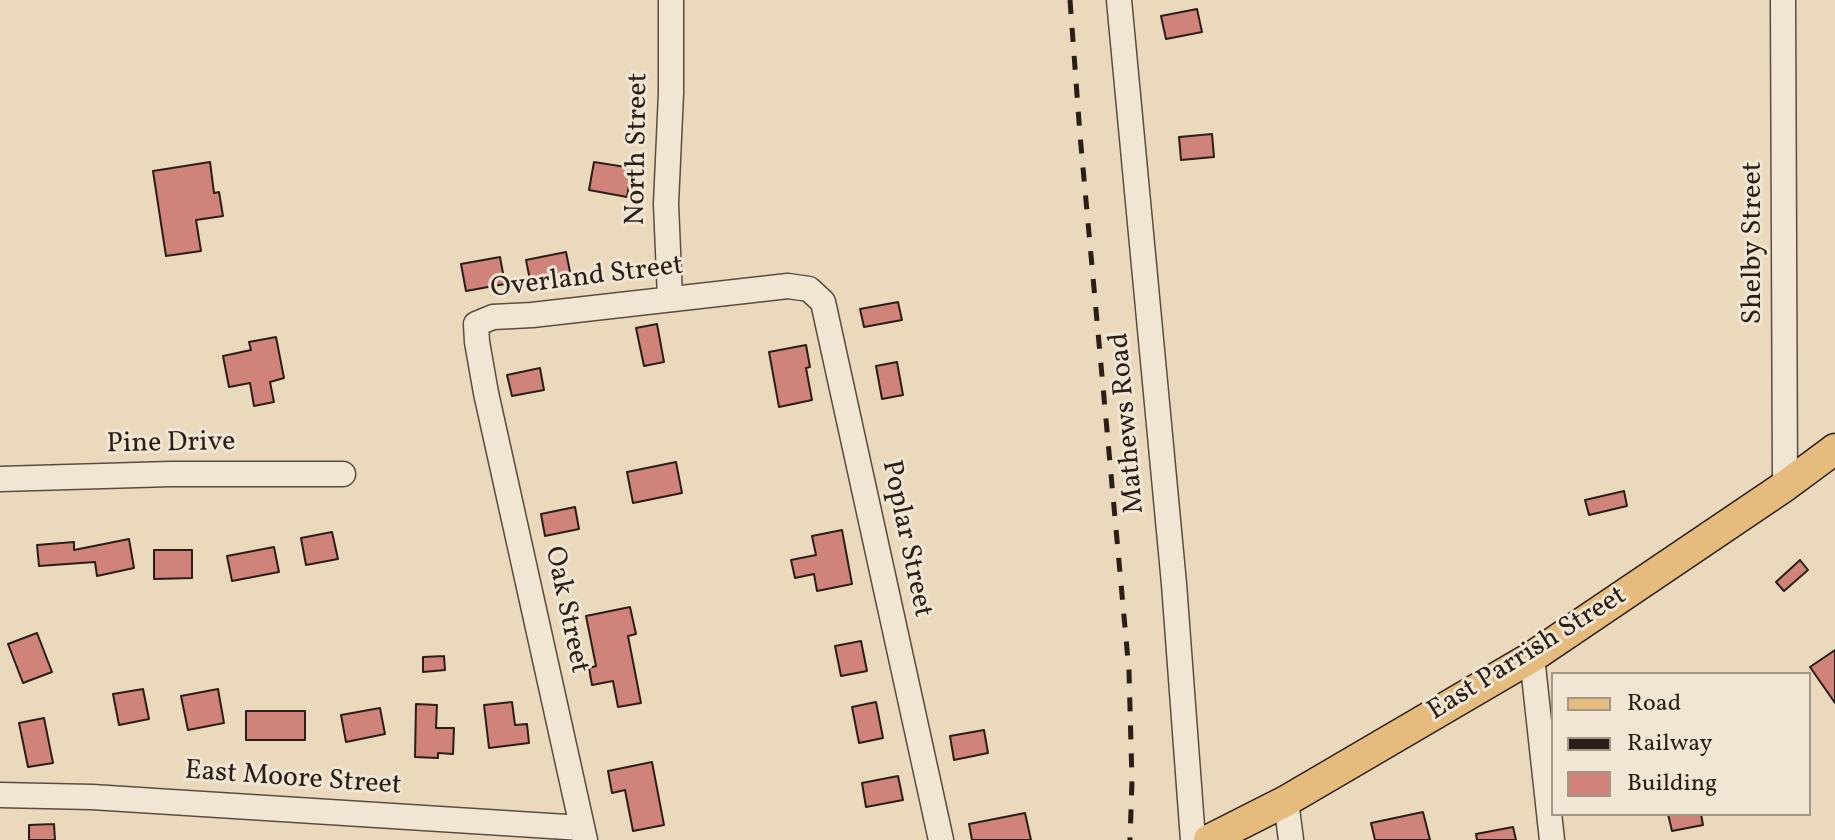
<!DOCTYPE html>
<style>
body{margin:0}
#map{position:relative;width:1835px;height:840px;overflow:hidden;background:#ead9bc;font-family:Vollkorn,serif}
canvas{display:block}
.legend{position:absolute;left:1551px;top:672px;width:260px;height:144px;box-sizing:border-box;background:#f1e6d3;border:2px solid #a19688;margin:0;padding:10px 14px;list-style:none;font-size:24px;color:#2a1e17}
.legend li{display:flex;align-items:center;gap:16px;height:40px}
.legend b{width:40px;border:2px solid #a19688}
</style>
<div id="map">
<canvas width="1835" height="840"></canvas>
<ul class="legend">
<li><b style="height:10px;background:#e5bc7e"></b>Road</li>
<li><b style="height:10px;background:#2a1e17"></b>Railway</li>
<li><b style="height:22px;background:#cf837b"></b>Building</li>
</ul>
</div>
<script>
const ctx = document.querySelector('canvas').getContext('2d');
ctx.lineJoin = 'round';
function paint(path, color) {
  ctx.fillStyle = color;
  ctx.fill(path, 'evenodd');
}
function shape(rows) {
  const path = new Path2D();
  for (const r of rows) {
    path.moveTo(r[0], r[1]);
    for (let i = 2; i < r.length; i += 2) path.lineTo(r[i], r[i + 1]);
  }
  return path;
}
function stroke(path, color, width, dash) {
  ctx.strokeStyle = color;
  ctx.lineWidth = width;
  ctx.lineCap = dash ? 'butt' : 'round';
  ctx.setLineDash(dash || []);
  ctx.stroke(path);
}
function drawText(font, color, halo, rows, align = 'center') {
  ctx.font = font + ' Vollkorn,serif';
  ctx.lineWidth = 6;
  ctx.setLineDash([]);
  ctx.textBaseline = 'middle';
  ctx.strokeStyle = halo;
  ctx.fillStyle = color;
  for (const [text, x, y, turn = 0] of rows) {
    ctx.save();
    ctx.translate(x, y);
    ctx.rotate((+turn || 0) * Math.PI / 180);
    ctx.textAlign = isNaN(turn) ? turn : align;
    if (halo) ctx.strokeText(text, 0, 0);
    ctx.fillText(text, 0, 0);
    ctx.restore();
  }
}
const building = shape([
 [1197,9,1202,32,1166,39,1161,16,1197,9],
 [1212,134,1214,157,1181,160,1179,137,1212,134],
 [210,162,214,193,219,192,223,216,196,220,201,251,166,256,153,171,210,162],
 [594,162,632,168,627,197,589,190,594,162],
 [566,252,570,272,530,280,526,260,566,252],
 [500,257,505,284,466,291,461,264,500,257],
 [898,302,902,320,864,327,860,309,898,302],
 [657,324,664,362,644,366,636,328,657,324],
 [276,337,284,378,270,382,274,402,254,406,250,383,229,387,223,356,251,350,249,342,276,337],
 [806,345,810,367,806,368,812,400,779,407,769,352,806,345],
 [897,362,903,395,882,399,876,366,897,362],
 [540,368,544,390,512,396,507,375,540,368],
 [676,462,682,493,633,503,627,472,676,462],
 [1624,491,1627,506,1589,515,1585,500,1624,491],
 [575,507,579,529,545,536,541,514,575,507],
 [842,530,852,584,817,591,814,574,795,578,791,560,816,555,812,536,842,530],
 [332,532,338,559,306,565,301,538,332,532],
 [129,539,134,568,97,576,95,562,39,566,37,545,74,542,74,550,129,539],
 [274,547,279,572,232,581,227,556,274,547],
 [154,550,192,550,192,578,154,579,154,550],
 [1800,560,1808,570,1784,591,1776,582,1800,560],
 [630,607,636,634,628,636,641,703,618,707,613,681,592,685,589,668,596,666,586,616,630,607],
 [37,633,52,672,23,683,8,644,37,633],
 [861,641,867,671,841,676,835,646,861,641],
 [1835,650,1835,703,1810,667,1835,650],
 [444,656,445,670,423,672,423,657,444,656],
 [143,689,149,719,119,725,113,694,143,689],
 [218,689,224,723,188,730,181,696,218,689],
 [512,702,515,725,527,724,529,743,489,748,484,705,512,702],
 [876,702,883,738,859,743,852,707,876,702],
 [416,704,437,705,436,728,454,728,453,754,438,753,438,758,415,757,416,704],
 [380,708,385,734,346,742,341,715,380,708],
 [246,711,305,711,305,740,246,740,246,711],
 [44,718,53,763,28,767,19,723,44,718],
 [984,730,988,753,954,760,950,736,984,730],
 [652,762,664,825,633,831,625,790,612,793,608,771,652,762],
 [898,776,903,800,866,807,862,783,898,776],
 [1423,812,1430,840,1375,840,1371,823,1423,812],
 [1025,813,1031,840,972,840,969,824,1025,813],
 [1668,814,1701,814,1703,825,1672,831,1668,814],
 [54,824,55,840,29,840,29,825,54,824],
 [1513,827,1516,840,1477,840,1476,834,1513,827]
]);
paint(building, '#cf837b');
stroke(building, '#2a1e17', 2);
const minor = shape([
 [1119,0,1174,584,1193,840],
 [1783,0,1785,486],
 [670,298,666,204,671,93,671,0],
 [0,479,171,474,343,474],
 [1532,657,1552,840],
 [0,795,92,797,582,828],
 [1286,801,1291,840],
 [585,840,486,393,477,342,476,324,493,317,532,315,788,286,809,289,823,302,941,840]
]);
const major = shape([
 [1209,840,1286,801,1532,657,1785,486,1835,449]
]);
stroke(minor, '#5a4d40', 27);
stroke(major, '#2a1e17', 33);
stroke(minor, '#f1e6d3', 24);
stroke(major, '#e5bc7e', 30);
stroke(shape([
 [1070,0,1080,135,1129,671,1132,781,1130,840]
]), '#2a1e17', 5, [14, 14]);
drawText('28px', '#2a1e17', '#f1e6d3', [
 ["North Street",639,149,-89],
 ["Shelby Street",1755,243,-90],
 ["Overland Street",587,279,-7],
 ["Mathews Road",1129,423,-95],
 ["Pine Drive",171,445,-1],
 ["Poplar Street",905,539,78],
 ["Oak Street",565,610,78],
 ["East Parrish Street",1528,655,-32],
 ["East Moore Street",293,780,4]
]);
</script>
